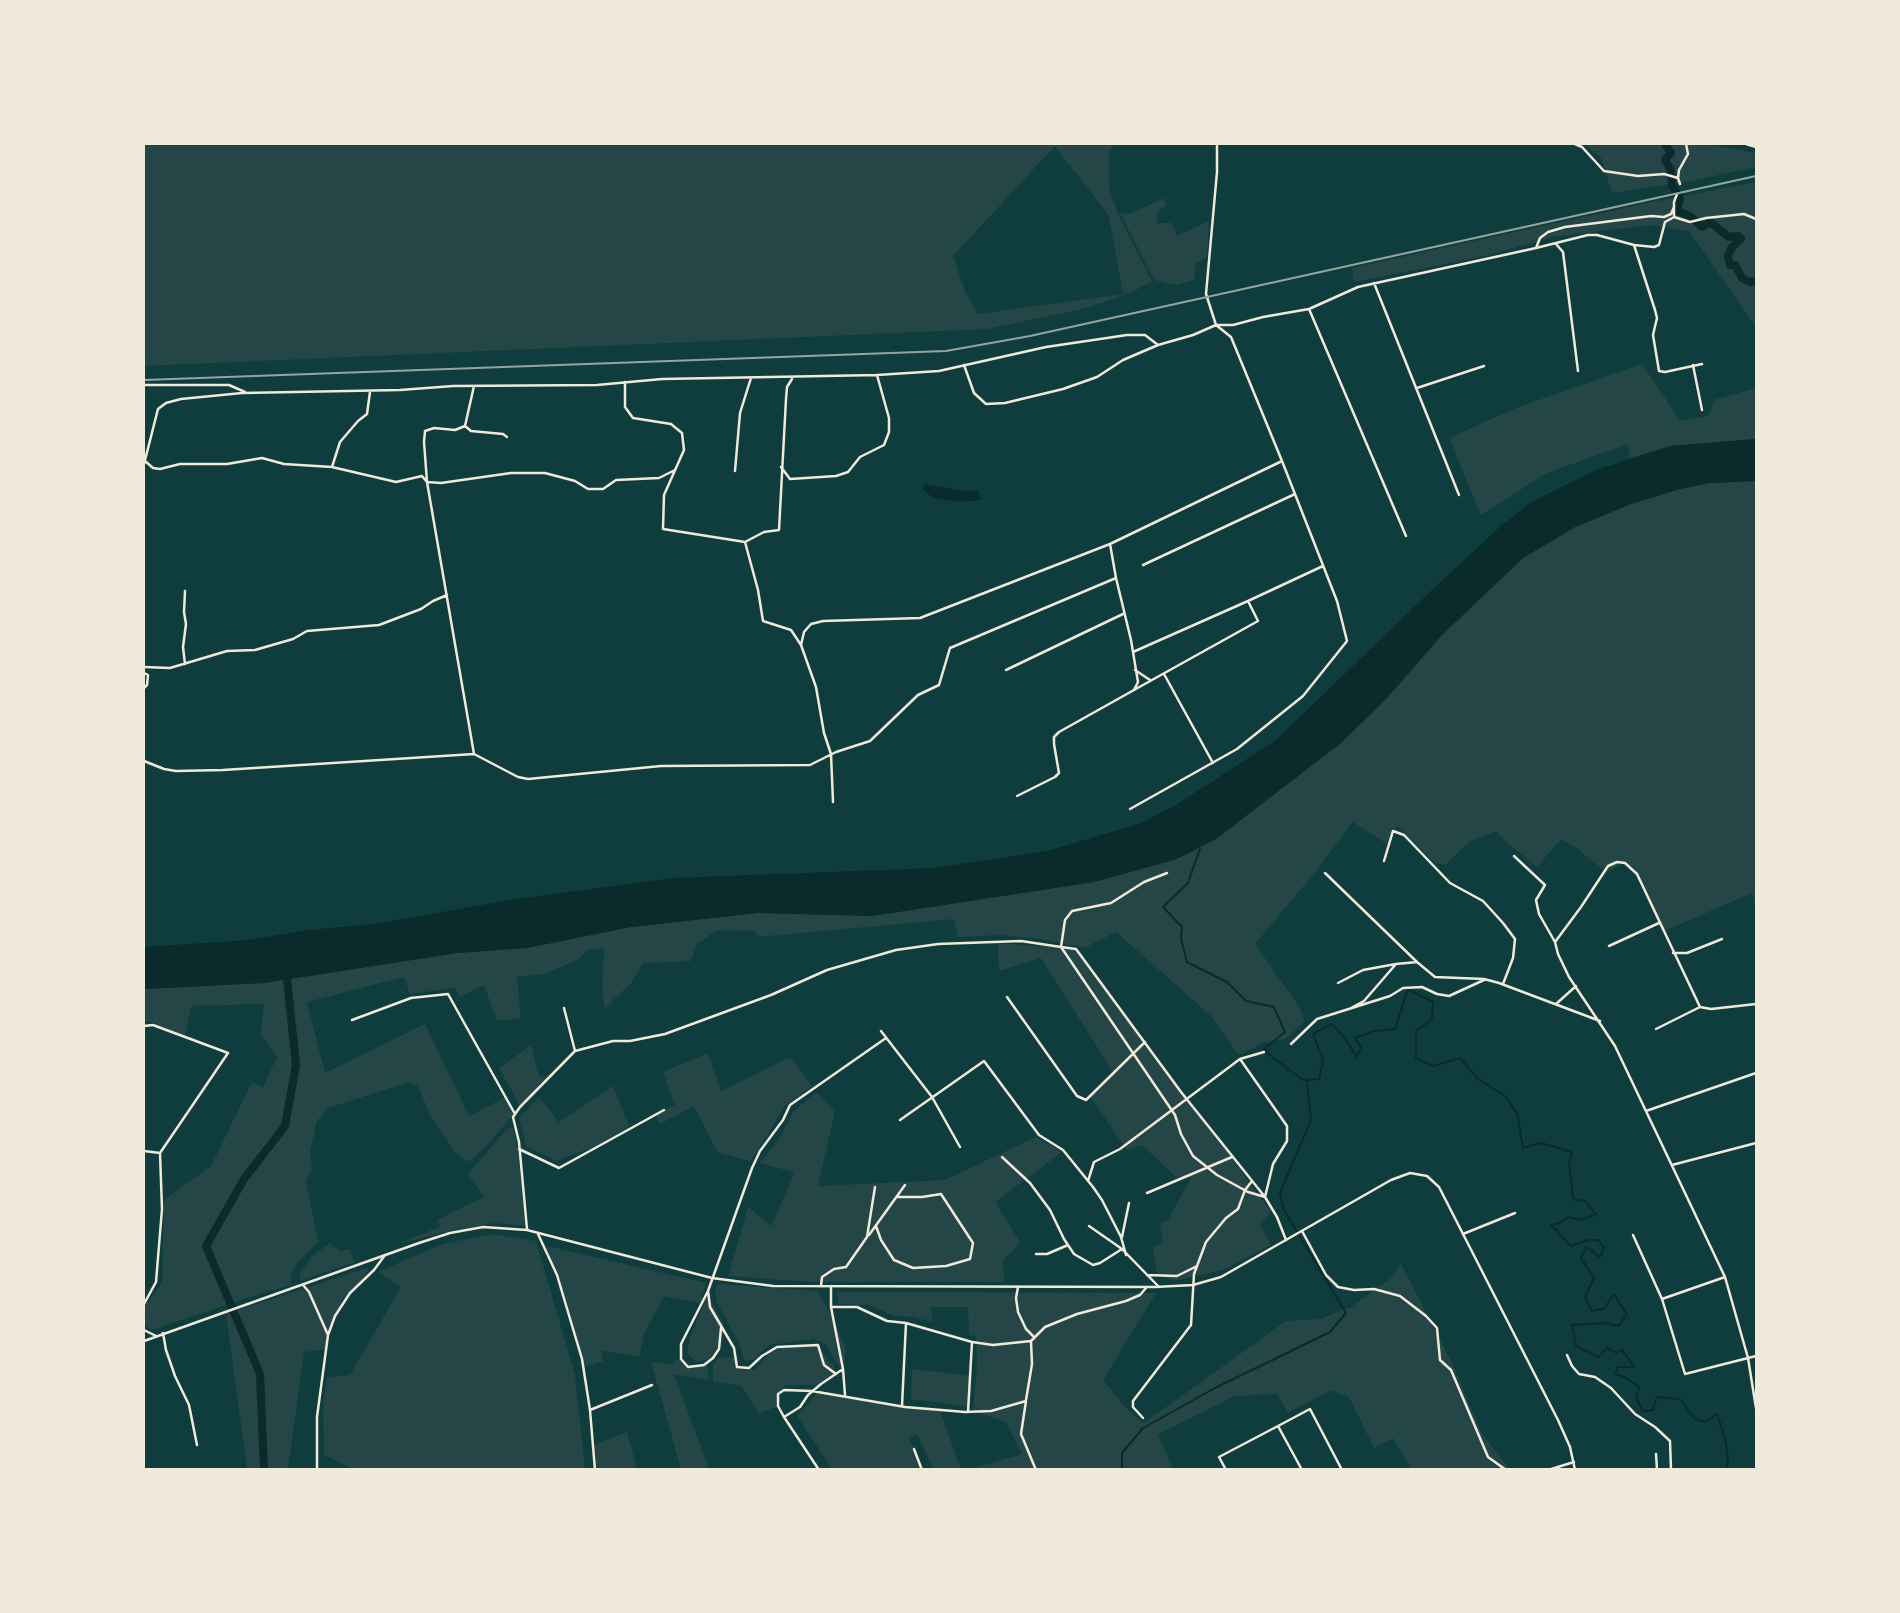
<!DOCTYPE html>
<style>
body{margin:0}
#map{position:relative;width:1900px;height:1613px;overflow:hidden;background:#0f3d3e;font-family:"IBM Plex Sans",sans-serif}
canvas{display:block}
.frame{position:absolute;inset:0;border:145px solid #f1e9da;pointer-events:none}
</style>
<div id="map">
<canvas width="1900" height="1613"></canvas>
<div class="frame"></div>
</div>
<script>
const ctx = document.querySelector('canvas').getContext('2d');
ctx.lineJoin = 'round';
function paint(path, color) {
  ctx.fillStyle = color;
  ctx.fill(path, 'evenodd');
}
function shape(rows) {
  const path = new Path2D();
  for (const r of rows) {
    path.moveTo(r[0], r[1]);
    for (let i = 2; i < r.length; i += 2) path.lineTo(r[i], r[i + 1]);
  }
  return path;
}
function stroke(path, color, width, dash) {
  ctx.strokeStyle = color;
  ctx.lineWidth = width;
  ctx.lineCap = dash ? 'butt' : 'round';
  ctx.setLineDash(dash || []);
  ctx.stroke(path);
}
paint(shape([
 [144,144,1114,144,1109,154,1109,187,1117,212,1152,281,1136,290,1091,307,987,329,144,366],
 [1055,146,1109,216,1123,294,978,314,966,294,953,256],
 [1585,144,1705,144,1756,153,1756,167,1691,181,1612,193,1601,158],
 [1756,182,1756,327,1689,231,1650,225,1553,237,1486,256,1354,282,1352,268,1642,204],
 [1164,198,1167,205,1158,211,1156,223,1172,223,1177,236,1209,221,1207,257,1196,263,1194,280,1174,285,1154,280,1120,213,1130,214],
 [1642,364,1680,420,1709,416,1714,400,1756,388,1756,439,1671,446,1630,458,1628,444,1547,473,1481,515,1449,438,1516,408],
 [1756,481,1756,903,1752,893,1662,932,1635,869,1626,862,1607,872,1603,870,1578,849,1561,839,1537,867,1504,840,1497,831,1470,841,1445,865,1435,863,1397,826,1387,844,1353,822,1317,870,1255,944,1300,1008,1305,1021,1286,1039,1263,1043,1239,1055,1209,1014,1116,932,1084,948,1040,939,1001,935,958,937,954,919,757,937,756,931,717,930,696,945,691,961,643,963,631,983,605,1008,602,989,604,948,587,950,579,959,545,974,517,977,521,1018,497,1021,484,985,459,997,455,988,410,994,404,977,307,1002,325,1073,425,1024,469,1116,506,1097,514,1114,486,1146,469,1162,455,1152,431,1117,418,1086,409,1082,328,1108,317,1121,310,1151,312,1169,306,1181,318,1242,298,1262,291,1275,291,1285,256,1295,151,1330,144,1324,144,1307,162,1283,164,1200,211,1166,252,1082,263,1087,277,1057,261,1035,264,1004,191,1006,185,1038,151,1021,144,1021,144,989,264,983,457,953,527,948,631,927,758,913,872,916,1094,882,1177,859,1216,839,1341,743,1386,699,1442,635,1523,558,1575,527,1631,504,1680,489,1710,483],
 [998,943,1078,949,1271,1212,1260,1225,1271,1245,1223,1270,1173,1281,1157,1274,1153,1248,1163,1242,1160,1224,1168,1220,1191,1178,1176,1177,1142,1145,1127,1150,1089,1095,1113,1072,1041,958,999,971],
 [531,1045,539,1077,547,1076,520,1106,499,1068],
 [708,1053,721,1091,787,1059,792,1059,812,1086,785,1106,751,1161,718,1153,694,1106,660,1124,655,1114,675,1105,663,1072],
 [613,1086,629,1126,596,1146,556,1161,526,1146,519,1118,539,1097,559,1122],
 [816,1092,835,1111,818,1186,945,1180,1036,1137,1062,1152,995,1202,1020,1242,1003,1261,1004,1282,813,1282,728,1276,748,1207,772,1226,794,1172,759,1163,779,1140,793,1112],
 [513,1127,518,1149,525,1226,495,1223,453,1230,397,1244,440,1227,437,1220,484,1197,468,1174,507,1129],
 [491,1234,536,1241,575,1375,585,1469,353,1469,324,1455,323,1403,327,1377,350,1375,401,1287,378,1272,442,1244],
 [330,1243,340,1251,349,1249,355,1262,300,1281,300,1273,312,1256],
 [547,1246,706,1283,700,1303,664,1296,644,1334,639,1357,601,1350,603,1361,584,1367],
 [1401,1264,1453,1365,1482,1434,1510,1469,1406,1469,1410,1466,1393,1438,1374,1448,1349,1397,1331,1390,1288,1413,1277,1394,1235,1396,1158,1434,1173,1469,971,1469,1022,1454,1006,1422,973,1411,977,1365,976,1336,969,1335,968,1307,931,1307,933,1322,913,1317,894,1316,869,1305,839,1304,836,1292,1156,1293,1103,1380,1126,1408,1144,1423,1286,1321,1320,1319,1351,1307,1391,1278],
 [367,1268,369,1271,343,1299,329,1327,325,1349,304,1352,288,1469,247,1469,226,1314],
 [718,1284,817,1291,832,1316,846,1349,844,1364,840,1368,825,1344,814,1339,769,1345,753,1360,744,1361,739,1343,717,1303,715,1291],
 [710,1289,711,1302,724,1323,722,1346,712,1358,698,1362,687,1354,690,1338],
 [802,1346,821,1347,828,1361,833,1364,835,1372,816,1385,785,1385,777,1395,776,1407,759,1413,741,1386,713,1381,713,1364,719,1358,737,1357,739,1369,755,1370,773,1349],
 [676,1359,697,1367,708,1366,708,1380,674,1374,709,1469,681,1469,651,1362,673,1365],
 [912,1369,972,1376,970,1407,911,1399],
 [819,1391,940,1411,961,1469,933,1469,917,1434,909,1438,921,1469,832,1469,797,1416],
 [627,1432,637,1468,594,1469,591,1446]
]), '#244646');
paint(shape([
 [1756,439,1756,481,1710,483,1680,489,1631,504,1575,527,1523,558,1442,635,1386,699,1341,743,1216,839,1177,859,1094,882,872,916,758,913,631,927,527,948,457,953,264,983,144,989,144,947,249,940,308,930,374,924,516,899,673,878,934,868,1047,851,1139,824,1176,805,1276,740,1435,587,1502,525,1531,502,1596,470,1670,446],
 [925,484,963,491,978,490,981,500,958,502,933,498,923,489]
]), '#0a2a2b');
stroke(shape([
 [1200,849,1188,883,1163,907,1182,927,1181,939,1187,962,1227,982,1246,1001,1274,1007,1285,1032,1264,1049,1276,1060,1303,1080,1319,1079,1323,1060,1313,1034,1332,1024,1344,1037,1357,1057,1361,1047,1355,1038,1374,1031,1395,1029,1408,989,1433,1002,1432,1019,1416,1031,1416,1058,1433,1066,1460,1058,1477,1078,1505,1096,1517,1113,1523,1148,1541,1143,1572,1152,1569,1165,1573,1199,1585,1201,1596,1214,1581,1220,1569,1217,1560,1223,1551,1225,1571,1246,1588,1240,1598,1240,1604,1248,1600,1257,1586,1247,1581,1258,1594,1278,1585,1297,1592,1311,1604,1309,1614,1294,1627,1315,1618,1326,1606,1323,1572,1325,1576,1346,1598,1357,1607,1348,1617,1353,1622,1350,1634,1367,1618,1367,1615,1374,1625,1377,1639,1387,1636,1398,1643,1411,1653,1410,1657,1397,1680,1399,1695,1419,1706,1422,1717,1414,1725,1438,1728,1458,1727,1470],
 [1122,1470,1122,1453,1143,1428,1215,1388,1330,1332,1346,1313,1284,1210,1280,1193,1311,1120,1307,1081]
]), '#0a2a2b', 2);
stroke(shape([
 [1665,144,1671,153,1665,160,1671,170,1672,186,1680,198,1677,211,1690,216,1702,227,1710,222,1729,237,1738,236,1741,239,1732,247,1728,256,1730,265,1735,265,1742,278,1750,282,1756,281],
 [264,1470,260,1374,206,1246,244,1179,285,1126,296,1065,286,970]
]), '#0a2a2b', 8);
stroke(shape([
 [1575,144,1582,147,1604,171,1638,176,1664,174,1678,178],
 [1746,144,1756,147],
 [1680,184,1678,178,1679,170,1688,154,1686,144],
 [1674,217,1690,222,1706,218,1744,214,1756,219],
 [1556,244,1563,252,1578,371],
 [1634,245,1654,247,1659,245,1665,222,1674,217,1674,202,1677,194],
 [1536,248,1540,238,1548,232,1565,227,1651,216,1664,217,1671,214,1674,207],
 [1374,283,1459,495],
 [1309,309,1406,536],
 [1216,325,1206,294,1217,172,1217,144],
 [964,365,974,393,986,404,1005,403,1063,389,1097,377,1123,360,1158,345],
 [1693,365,1702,410],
 [625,382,625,407,633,418,671,424,682,433,684,450,664,495,663,529,745,542,758,590,763,621,791,630,801,645],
 [144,385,229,385,245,392],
 [1417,388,1484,366],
 [465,426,471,431,503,434,507,437],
 [145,461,153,468,160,469,180,464,227,464,262,458,284,464,332,467,396,482,422,476,427,482,441,483,511,473,545,473,575,481,588,489,603,489,616,480,659,478,675,470],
 [144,464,158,409,166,403,181,399,242,393,400,390,453,386,597,385,662,379,877,375,939,371,1046,347,1127,335,1145,335,1158,345,1193,335,1216,325,1233,325,1263,317,1309,309,1358,287,1536,248,1588,235,1597,235,1634,245,1655,310,1657,318,1653,335,1659,371,1665,372,1702,364],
 [332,467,340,442,358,421,367,414,370,392],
 [781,467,790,479,836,476,848,472,860,457,884,445,889,432,889,418,877,375],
 [735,471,740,413,751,378],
 [745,542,764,532,779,530,786,399,787,387,792,379],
 [1143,565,1295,494],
 [1133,652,1248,601],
 [185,664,183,647,186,624,184,612,185,591],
 [144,667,170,668,227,651,255,650,293,639,307,631,379,625,421,609,433,601,447,595],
 [1006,670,1123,614],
 [1135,670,1150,680],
 [144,673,148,675,147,685,144,688],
 [1164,674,1213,763],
 [1134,690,1258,621,1248,601,1323,566],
 [474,754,518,777,528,779,661,766,810,765,836,752,870,741,918,695,939,685,950,648,1116,578,1110,544,1282,461,1231,337,1216,325],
 [144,761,164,769,176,771,223,770,474,754,427,482,424,442,425,431,434,428,455,430,465,426,474,386],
 [1017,796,1055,777,1059,773,1054,744,1054,737,1059,732,1134,690,1138,682,1131,640,1116,578],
 [833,802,831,754,824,733,816,687,801,645,804,632,811,624,823,621,920,618,1110,544],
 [1130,809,1237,749,1303,696,1347,641,1337,601,1282,461],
 [1514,856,1545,885,1536,900,1539,914,1555,942,1558,954,1569,977,1615,1046,1725,1277,1748,1358,1756,1408],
 [1384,861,1393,831,1404,835,1450,883,1483,901,1503,923,1515,939,1513,958,1503,984],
 [1167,873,1144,882,1111,903,1072,911,1065,920,1061,947,1076,949,1181,1092,1265,1197,1273,1164,1287,1141,1287,1126,1240,1059],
 [1325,873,1417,962,1435,977,1484,979,1499,983,1600,1021],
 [1555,942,1581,907,1608,866,1617,862,1625,863,1637,874,1700,1007,1711,1009,1756,1004],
 [1609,946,1659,923],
 [1673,953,1687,953,1722,939],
 [1338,983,1363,970,1396,964],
 [1007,997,1077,1096,1086,1100,1145,1042],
 [1556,1004,1576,986],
 [564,1008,575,1051],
 [1351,1008,1364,1001,1396,964,1417,962],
 [352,1020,411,998,448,994,515,1114],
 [144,1026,153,1025,228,1053,160,1153,162,1209,156,1282,144,1304],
 [1656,1029,1700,1007],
 [881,1031,932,1097,960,1147],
 [1291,1044,1317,1019,1390,996,1403,988,1422,987,1437,994,1449,996,1484,980],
 [1646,1111,1756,1073],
 [900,1120,984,1061,1039,1135,1063,1150,1093,1187,1102,1200,1121,1237,1126,1255],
 [519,1149,559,1168,664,1110],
 [144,1151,160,1153],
 [1002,1157,1030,1183,1050,1210,1064,1239,1074,1254,1093,1265,1100,1263,1122,1249],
 [1672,1165,1756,1143],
 [1088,1181,1094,1162,1120,1149,1240,1059,1264,1052],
 [1147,1193,1232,1157],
 [876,1226,881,1240,894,1260,913,1268,946,1266,970,1259,973,1243,941,1194,922,1197,898,1197],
 [1089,1226,1122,1249,1159,1287],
 [527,1229,519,1142,513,1117,520,1107,575,1051,613,1041,630,1041,665,1034,771,995,827,970,896,950,938,944,1021,941,1061,947,1175,1115,1181,1134,1193,1156,1217,1175,1248,1192,1265,1197,1277,1217,1286,1240],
 [1302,1231,1326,1275,1338,1287,1354,1290,1374,1289,1400,1296,1426,1316,1437,1328,1440,1360,1451,1370,1488,1457,1506,1470],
 [538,1234,557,1275,582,1359,590,1410,595,1470],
 [1463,1234,1515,1213],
 [869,1235,905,1185],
 [1633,1235,1662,1299,1685,1374,1756,1356],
 [1122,1237,1129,1203],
 [1036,1254,1047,1254,1068,1245],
 [1147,1275,1177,1276,1197,1266],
 [303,1285,309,1292,328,1335],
 [821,1286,822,1277,834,1269,846,1267,867,1237,875,1187],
 [1018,1287,1016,1298,1018,1312,1026,1329,1034,1337],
 [708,1291,681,1344,681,1359,688,1367,704,1365,713,1358,719,1349,721,1328],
 [1662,1299,1725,1277],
 [831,1307,857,1307,887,1321,906,1323,902,1406],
 [906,1323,972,1342,968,1412],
 [144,1330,156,1336],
 [163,1333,166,1350,175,1376,189,1405,197,1445],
 [1031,1341,1045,1327,1077,1314,1126,1301,1140,1295,1146,1288],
 [972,1342,993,1345,1031,1341,1032,1364,1026,1400],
 [1567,1355,1572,1366,1579,1374,1595,1377,1611,1388,1635,1414,1655,1427,1670,1441,1671,1470],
 [843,1369,845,1395],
 [836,1374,824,1365,818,1345,777,1347,762,1356,749,1368,737,1367,734,1348,710,1307,708,1291,752,1168,760,1151,783,1120,790,1105,886,1038],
 [590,1410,652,1385],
 [784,1417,778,1406,778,1394,784,1390,812,1391,905,1407,965,1412,991,1411,1026,1401,1021,1434,1036,1470],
 [1143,1418,1133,1407,1133,1401,1191,1325,1194,1274,1206,1242,1226,1218,1238,1209,1245,1190,1252,1181],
 [1278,1426,1310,1409,1342,1470],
 [914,1449,922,1470],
 [1656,1454,1657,1470],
 [317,1470,317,1417,328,1335,335,1316,350,1293,374,1270,385,1255],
 [819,1470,784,1417,800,1407,808,1395,821,1384,843,1369,831,1307,831,1286],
 [1226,1470,1219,1457,1278,1426,1302,1470],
 [1548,1470,1574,1462]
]), '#f1e9da', 2.5);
stroke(shape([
 [144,1341,419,1243,450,1233,483,1227,527,1230,712,1278,773,1286,1155,1287,1193,1285,1221,1277,1391,1180,1410,1173,1427,1176,1439,1187,1558,1420,1570,1447,1575,1470]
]), '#f1e9da', 2.5);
stroke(shape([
 [144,380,946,351,1030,336,1756,176]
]), '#97a49c', 2);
</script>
